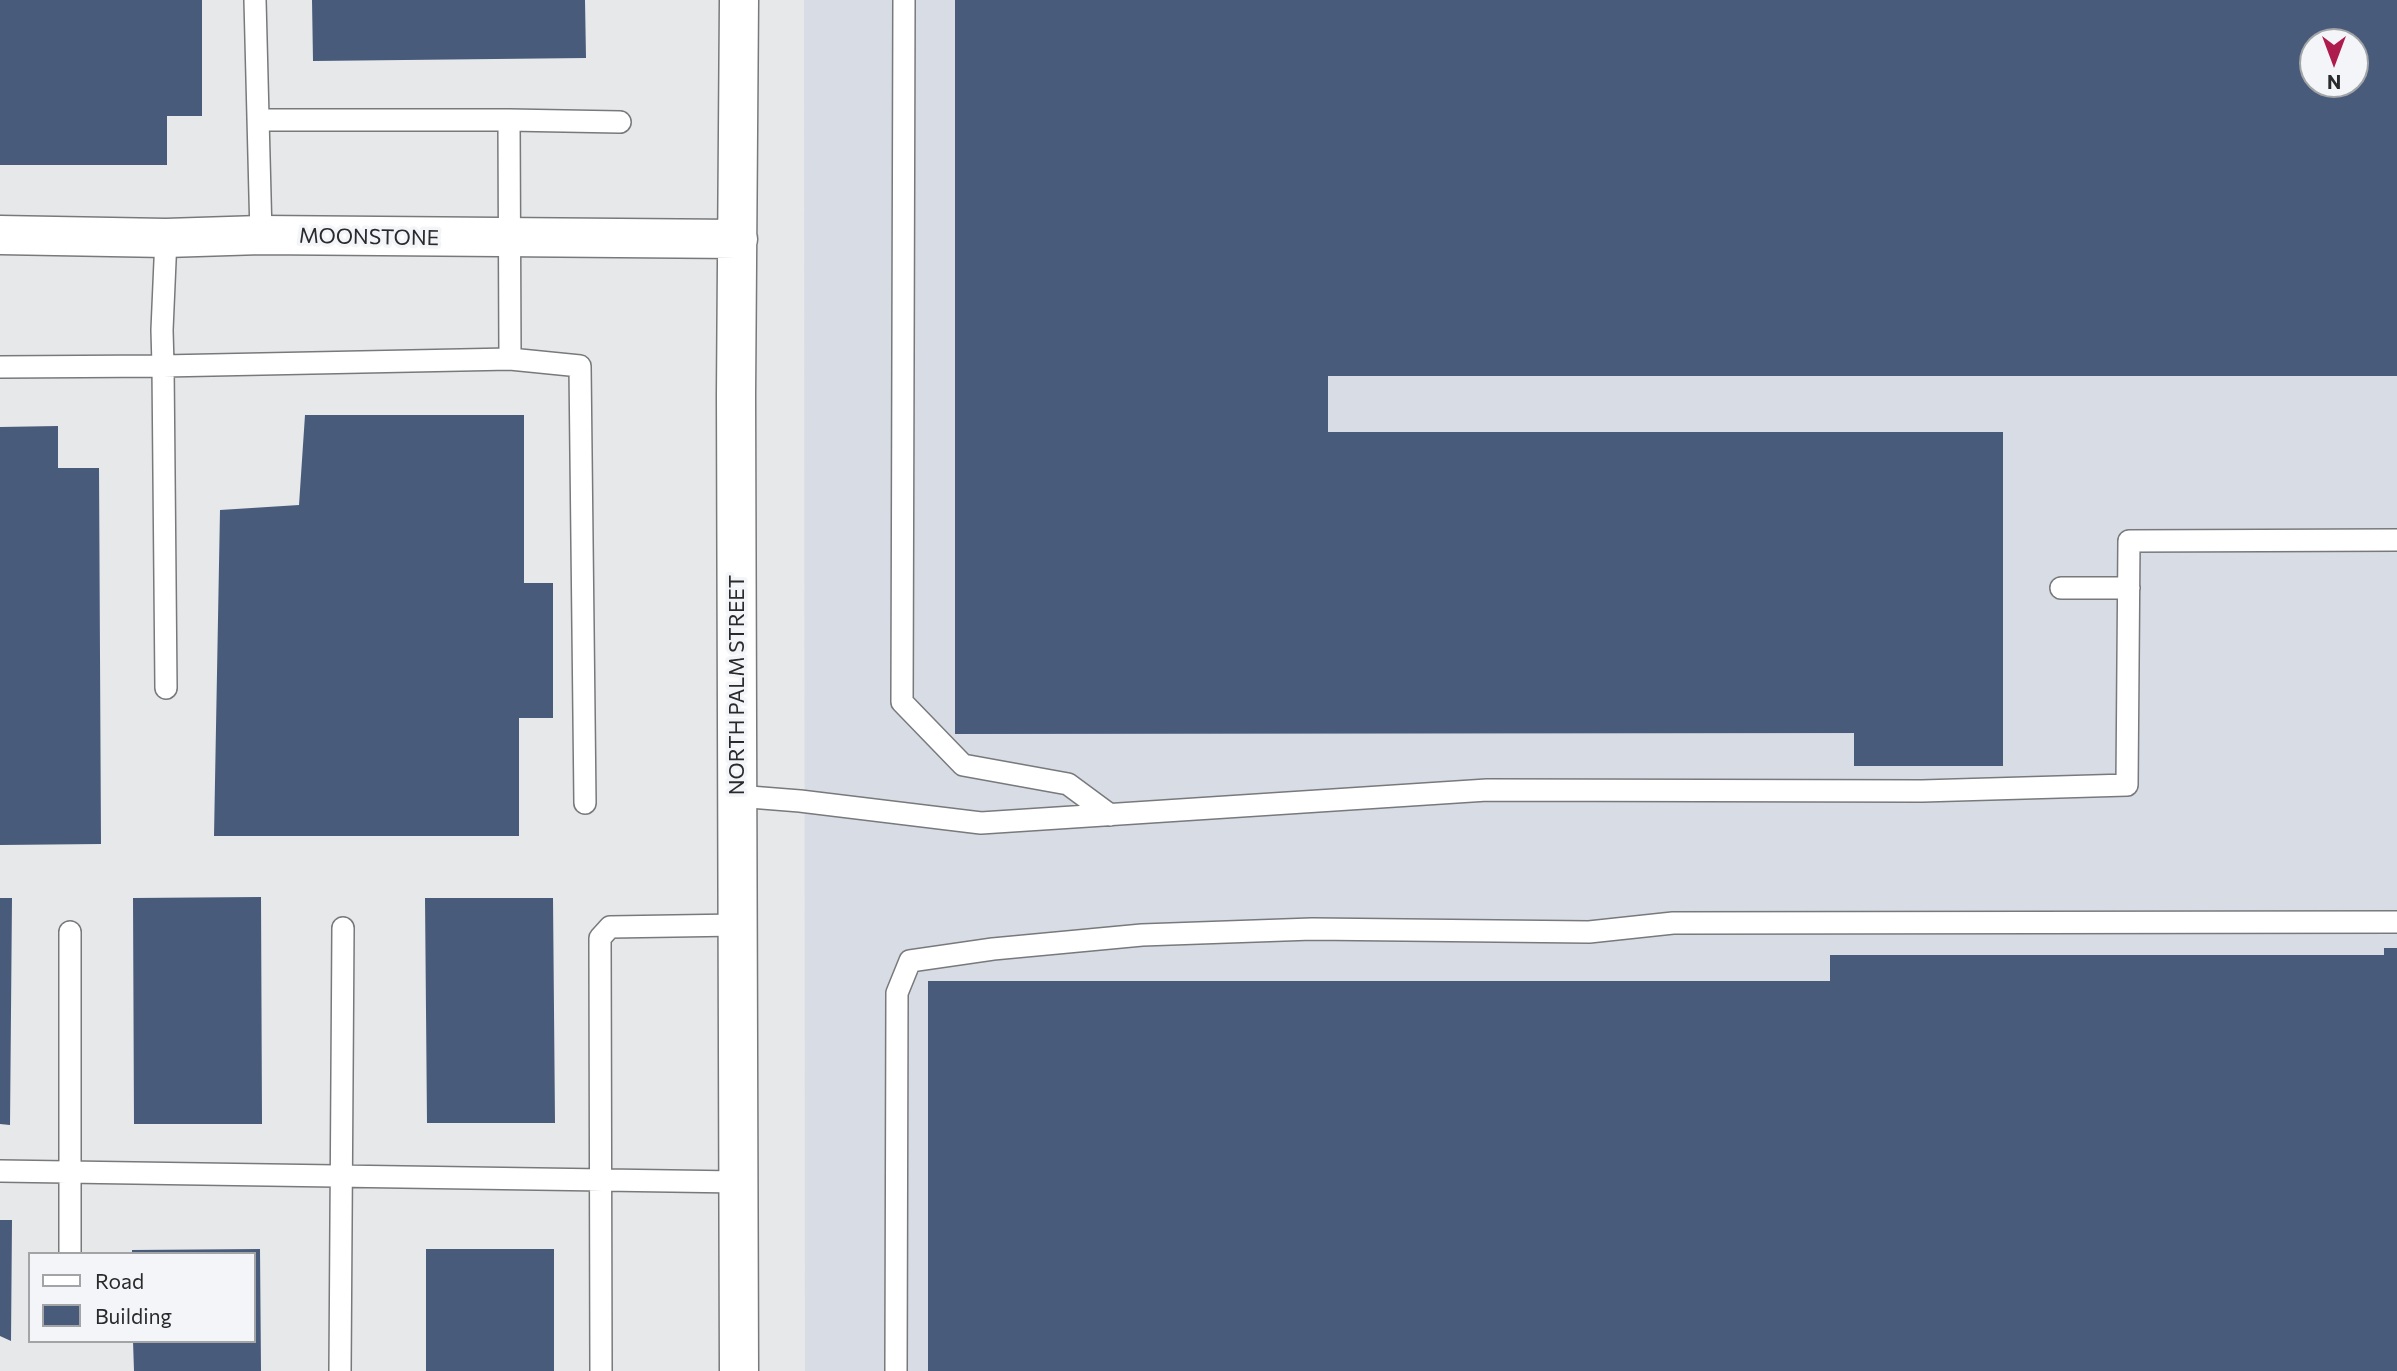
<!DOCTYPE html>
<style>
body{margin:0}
#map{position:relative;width:2397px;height:1371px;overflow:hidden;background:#e6e8ea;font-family:Commissioner,sans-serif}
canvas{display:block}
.legend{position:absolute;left:28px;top:1252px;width:228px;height:91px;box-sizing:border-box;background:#f3f5f8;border:2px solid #a2a4a6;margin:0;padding:9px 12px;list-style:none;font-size:21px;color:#292a2b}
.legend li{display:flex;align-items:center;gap:14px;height:35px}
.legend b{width:35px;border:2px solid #a2a4a6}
.north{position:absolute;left:2299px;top:28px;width:70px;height:70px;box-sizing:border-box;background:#f3f5f8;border:2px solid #a2a4a6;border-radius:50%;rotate:180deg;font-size:19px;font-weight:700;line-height:28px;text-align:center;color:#292a2b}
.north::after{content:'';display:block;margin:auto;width:24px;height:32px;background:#ae1c4e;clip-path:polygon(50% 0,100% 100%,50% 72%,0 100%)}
</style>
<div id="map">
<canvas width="2397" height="1371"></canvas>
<ul class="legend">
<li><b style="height:9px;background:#fff"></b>Road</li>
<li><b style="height:19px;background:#495b7b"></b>Building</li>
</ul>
<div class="north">N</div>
</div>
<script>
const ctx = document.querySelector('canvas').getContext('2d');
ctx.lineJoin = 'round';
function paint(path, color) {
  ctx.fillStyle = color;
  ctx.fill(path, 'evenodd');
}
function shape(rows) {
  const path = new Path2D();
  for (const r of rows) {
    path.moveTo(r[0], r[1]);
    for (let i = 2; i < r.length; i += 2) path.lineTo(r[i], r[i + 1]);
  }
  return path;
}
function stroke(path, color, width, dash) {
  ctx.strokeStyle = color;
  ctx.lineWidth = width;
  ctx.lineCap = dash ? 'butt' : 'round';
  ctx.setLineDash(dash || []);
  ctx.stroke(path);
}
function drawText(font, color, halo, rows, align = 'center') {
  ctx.font = font + ' Commissioner,sans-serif';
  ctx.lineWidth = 7;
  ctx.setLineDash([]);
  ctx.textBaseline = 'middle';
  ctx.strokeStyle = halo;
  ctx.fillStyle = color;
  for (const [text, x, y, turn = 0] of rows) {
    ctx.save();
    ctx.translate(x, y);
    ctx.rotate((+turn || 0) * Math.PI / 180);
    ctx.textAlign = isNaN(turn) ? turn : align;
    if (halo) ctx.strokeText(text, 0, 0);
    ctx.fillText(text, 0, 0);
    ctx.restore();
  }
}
paint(shape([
 [804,0,2397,0,2397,1371,805,1371],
 [2313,42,2355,42,2355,84,2313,84]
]), '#d7dce5');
paint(shape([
 [0,0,202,0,202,116,167,116,167,165,0,165],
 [312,0,585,0,586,58,313,61],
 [955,0,2397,0,2397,376,1328,376,1328,432,2003,432,2003,766,1854,766,1854,733,955,734],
 [2313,42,2355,42,2355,84,2313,84],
 [305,415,524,415,524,583,553,583,553,718,519,718,519,836,214,836,220,510,299,505],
 [58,426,58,468,99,468,101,844,0,845,0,427],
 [261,897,262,1124,134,1124,133,898],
 [0,898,12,898,10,1125,0,1124],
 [425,898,553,898,555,1123,427,1123],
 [2384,948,2397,948,2397,1371,928,1371,928,981,1830,981,1830,955,2384,955],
 [0,1220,12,1220,11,1341,0,1336],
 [260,1249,261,1371,134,1371,133,1341,254,1341,254,1254,132,1254,132,1250],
 [426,1249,554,1249,554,1371,426,1371]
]), '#495b7b');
const service = shape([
 [255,0,261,235],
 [904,0,902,702,963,765,1068,784,1110,815],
 [258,120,509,120,510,359,580,366,585,803],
 [509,120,620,122],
 [166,238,162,330,163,366,510,359],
 [0,367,163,366,166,688],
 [2061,588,2129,588],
 [737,796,800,801,981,823,1487,790,1922,791,2127,785,2129,541,2397,540],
 [70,932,70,1254],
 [0,1171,738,1182],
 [340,1371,343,928],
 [601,1371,600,938,610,927,738,925],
 [896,1371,897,993,910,961,993,949,1142,935,1312,929,1589,932,1673,923,2397,922]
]);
const minor = shape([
 [739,0,736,395,739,1371],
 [0,235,166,238,261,235,738,239]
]);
stroke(service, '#78797b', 24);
stroke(minor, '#78797b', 41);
stroke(service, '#fff', 21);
stroke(minor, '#fff', 38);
drawText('21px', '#292a2b', '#f3f5f8', [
 ["MOONSTONE",369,237,1],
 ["NORTH PALM STREET",737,685,-90]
]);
</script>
